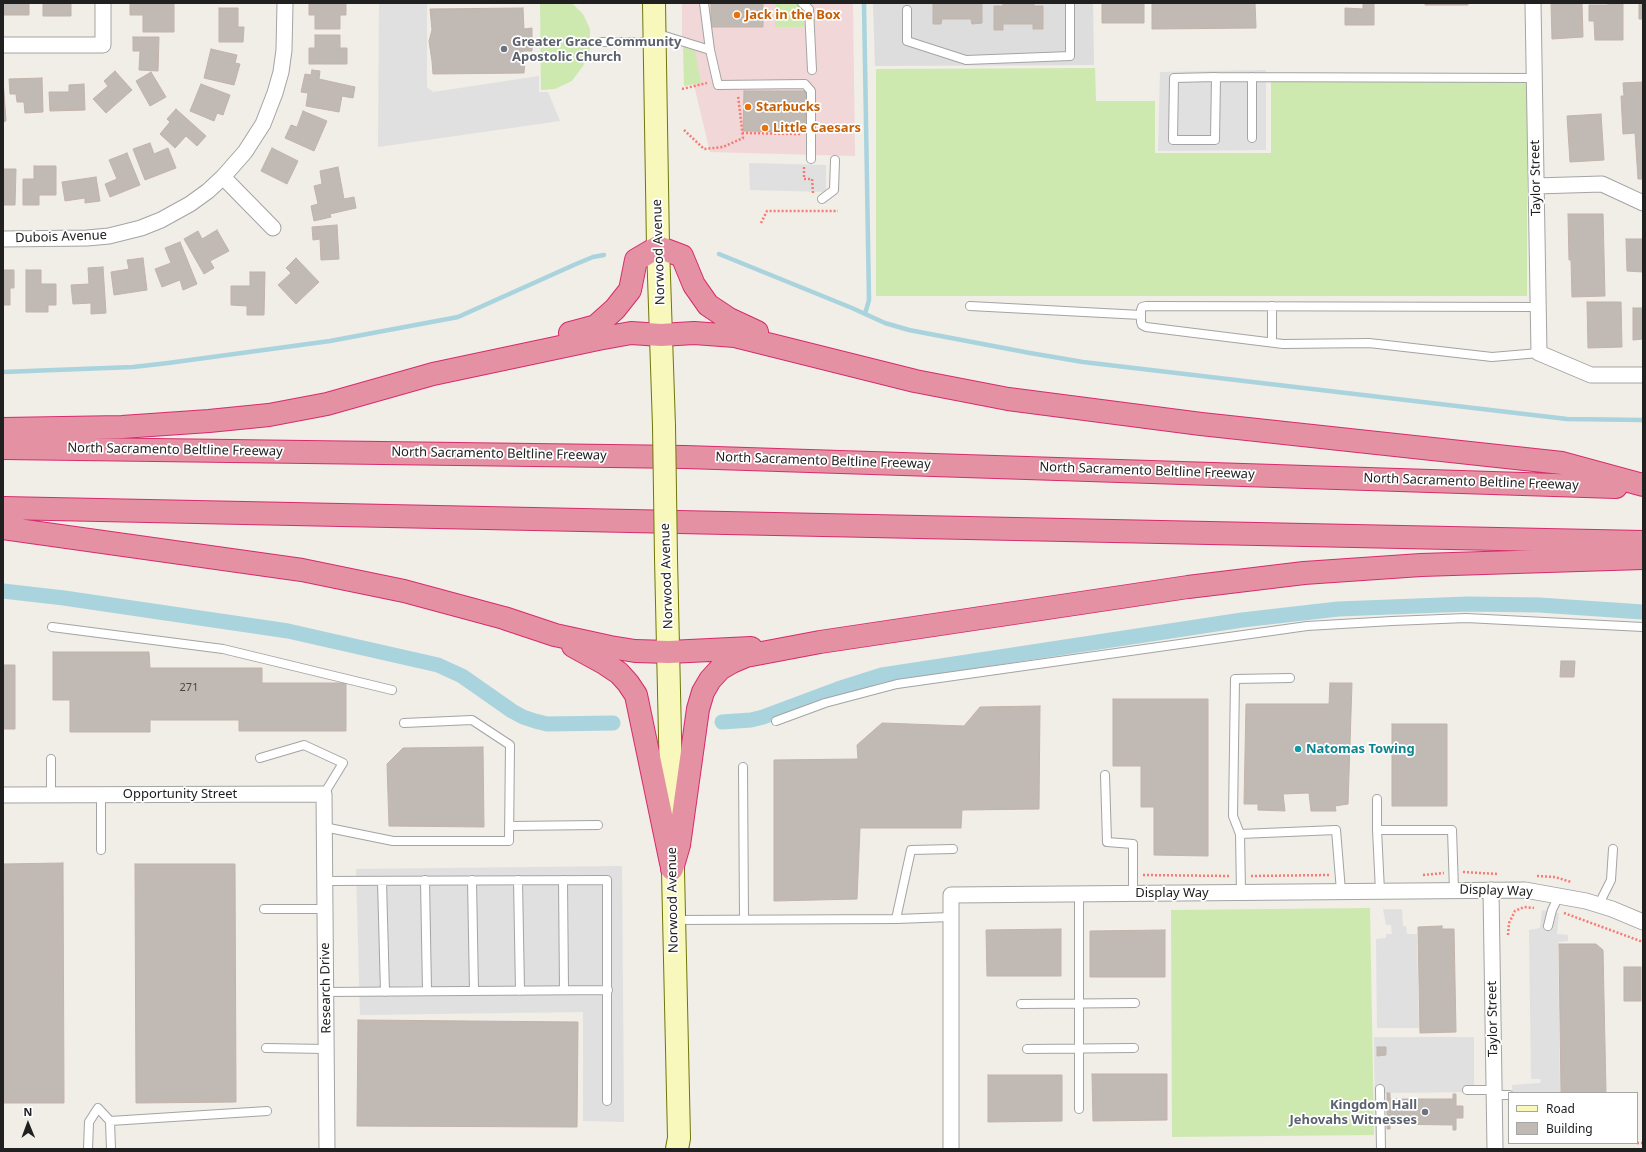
<!DOCTYPE html>
<style>
body{margin:0}
#map{position:relative;width:1646px;height:1152px;overflow:hidden;background:#f1ede7;font-family:"Noto Sans",sans-serif}
canvas{display:block}
.frame{position:absolute;inset:0;border:4px solid #202020;pointer-events:none}
.legend{position:absolute;left:1508px;top:1092px;width:130px;height:52px;box-sizing:border-box;background:#fff;border:1px solid #a6a6a6;margin:0;padding:5px 7px;list-style:none;font-size:12px;color:#202020}
.legend li{display:flex;align-items:center;gap:8px;height:20px}
.legend b{width:20px;border:1px solid #a6a6a6}
.north{position:absolute;left:8px;top:1104px;width:40px;height:40px;-webkit-text-stroke:3px #fff;paint-order:stroke;rotate:359deg;font-size:11px;font-weight:700;line-height:16px;text-align:center;color:#202020}
.north::after{content:'';display:block;margin:auto;width:14px;height:18px;background:#202020;clip-path:polygon(50% 0,100% 100%,50% 72%,0 100%)}
</style>
<div id="map">
<canvas width="1646" height="1152"></canvas>
<div class="frame"></div>
<ul class="legend">
<li><b style="height:5px;background:#f8f8bd"></b>Road</li>
<li><b style="height:11px;background:#c1b9b3"></b>Building</li>
</ul>
<div class="north">N</div>
</div>
<script>
const ctx = document.querySelector('canvas').getContext('2d');
ctx.lineJoin = 'round';
function paint(path, color) {
  ctx.fillStyle = color;
  ctx.fill(path, 'evenodd');
}
function shape(rows) {
  const path = new Path2D();
  for (const r of rows) {
    path.moveTo(r[0], r[1]);
    for (let i = 2; i < r.length; i += 2) path.lineTo(r[i], r[i + 1]);
  }
  return path;
}
function stroke(path, color, width, dash) {
  ctx.strokeStyle = color;
  ctx.lineWidth = width;
  ctx.lineCap = dash ? 'butt' : 'round';
  ctx.setLineDash(dash || []);
  ctx.stroke(path);
}
function drawText(font, color, halo, rows, align = 'center') {
  ctx.font = font + ' "Noto Sans",sans-serif';
  ctx.lineWidth = 3.5;
  ctx.setLineDash([]);
  ctx.textBaseline = 'middle';
  ctx.strokeStyle = halo;
  ctx.fillStyle = color;
  for (const [text, x, y, turn = 0] of rows) {
    ctx.save();
    ctx.translate(x, y);
    ctx.rotate((+turn || 0) * Math.PI / 180);
    ctx.textAlign = isNaN(turn) ? turn : align;
    if (halo) ctx.strokeText(text, 0, 0);
    ctx.fillText(text, 0, 0);
    ctx.restore();
  }
}
paint(shape([
 [873,3,1093,3,1094,65,875,66]
]), '#dedddd');
paint(shape([
 [682,3,853,3,855,156,710,152,682,35]
]), '#f1d7d7');
paint(shape([
 [540,3,572,3,583,14,590,29,590,49,583,66,572,81,555,89,541,90],
 [794,3,801,6,804,12,804,27,775,27,775,4],
 [683,46,695,51,701,83,684,86],
 [1095,68,1096,101,1155,101,1155,153,1271,153,1271,82,1527,82,1527,296,876,296,876,69],
 [1370,908,1374,1135,1172,1137,1171,910]
]), '#cee9af');
paint(shape([
 [379,3,427,3,427,87,433,92,539,76,539,92,548,92,560,121,378,147],
 [1266,70,1266,150,1158,151,1160,72],
 [749,163,826,165,826,192,750,190],
 [622,866,624,1122,583,1121,583,1012,360,1015,356,869],
 [1383,909,1402,909,1403,926,1406,926,1407,934,1417,934,1419,1028,1377,1028,1376,939,1386,938,1386,934,1392,934,1391,925,1386,925],
 [1542,910,1559,913,1557,934,1568,935,1568,941,1558,942,1560,1093,1512,1093,1512,1085,1540,1083,1541,1081,1540,1079,1531,1079,1529,930,1540,928],
 [1374,1037,1474,1037,1474,1092,1385,1093,1385,1124,1375,1124]
]), '#e0e0e0');
stroke(shape([
 [864,3,869,300,865,314],
 [719,254,852,308,885,323,909,330,1030,353,1083,362,1567,419,1643,420],
 [3,372,133,367,168,363,330,341,458,317,576,264,593,257,604,255]
]), '#a9d3dd', 4.5);
stroke(shape([
 [3,591,64,598,288,631,438,665,462,676,512,711,523,717,535,721,547,724,613,723],
 [722,722,751,720,763,717,838,689,882,675,1242,620,1338,609,1468,604,1539,605,1643,612]
]), '#a9d3dd', 15);
const building = shape([
 [3,3,29,3,29,15,3,15,3,3],
 [43,3,71,3,71,16,43,16,43,3],
 [130,3,174,3,174,32,143,32,143,15,130,15,130,3],
 [309,3,346,3,346,15,340,15,340,29,315,29,315,15,309,15,309,3],
 [711,3,763,3,763,27,711,27,711,3],
 [933,3,982,3,982,23,972,24,971,19,942,19,941,24,933,24,933,3],
 [1003,3,1034,3,1034,6,1043,6,1043,29,1033,29,1033,24,1003,24,1003,30,994,30,994,6,1003,6,1003,3],
 [1102,3,1144,3,1144,23,1102,23,1102,3],
 [1152,3,1255,3,1256,28,1152,29,1152,3],
 [1363,3,1374,3,1374,25,1345,25,1345,8,1363,9,1363,3],
 [1425,3,1468,3,1468,5,1425,5,1425,3],
 [1551,3,1582,3,1583,37,1552,39,1551,3],
 [1608,3,1623,3,1623,40,1595,40,1594,21,1589,21,1589,5,1608,5,1608,3],
 [1639,3,1643,3,1643,19,1639,19,1639,3],
 [219,8,238,8,238,27,244,27,243,42,219,42,219,8],
 [523,8,524,29,532,28,532,51,523,51,525,60,524,73,433,74,432,61,429,41,432,30,430,9,523,8],
 [315,35,340,35,340,48,347,48,347,64,309,64,309,48,315,48,315,35],
 [133,37,159,37,158,71,139,70,140,51,133,51,133,37],
 [211,49,237,55,235,63,240,64,234,85,204,78,211,49],
 [312,70,320,71,319,79,355,87,353,98,342,96,339,112,306,106,308,93,301,92,305,74,311,75,312,70],
 [115,71,132,90,106,113,93,99,108,86,104,81,115,71],
 [151,72,166,97,150,106,136,81,151,72],
 [42,78,43,112,25,113,24,102,17,102,16,94,10,94,9,79,42,78],
 [3,79,6,121,3,122,3,79],
 [1643,82,1643,179,1638,179,1635,133,1623,134,1621,96,1624,96,1623,83,1643,82],
 [84,84,85,110,50,111,49,92,69,92,69,85,84,84],
 [201,84,230,95,223,115,217,113,214,121,190,111,201,84],
 [744,91,806,91,805,132,743,131,744,91],
 [176,109,206,136,197,146,186,136,175,148,160,134,170,122,167,119,176,109],
 [303,111,327,121,314,151,285,138,291,125,297,127,303,111],
 [1601,114,1604,160,1570,162,1567,116,1601,114],
 [150,143,154,154,168,148,176,168,145,180,133,149,150,143],
 [272,148,298,161,287,184,261,171,272,148],
 [127,153,140,185,110,197,105,184,117,179,109,160,127,153],
 [34,166,56,166,56,195,39,195,39,205,23,205,23,179,34,179,34,166],
 [338,167,344,199,354,197,356,208,330,214,331,217,314,221,311,206,318,204,314,186,322,184,320,171,338,167],
 [3,169,16,169,15,205,3,205,3,169],
 [96,177,100,201,85,203,85,198,65,201,62,182,96,177],
 [1568,214,1603,214,1605,296,1572,297,1571,260,1569,260,1568,214],
 [337,225,339,259,321,260,320,239,313,240,312,227,337,225],
 [217,230,229,251,210,261,214,268,204,274,184,239,198,231,202,239,217,230],
 [1626,239,1643,239,1643,272,1627,271,1626,239],
 [180,242,197,284,183,290,180,280,162,287,155,269,171,263,165,248,180,242],
 [143,258,147,290,114,295,111,272,129,269,127,260,143,258],
 [296,258,319,282,296,304,278,285,291,273,286,268,296,258],
 [103,267,106,313,91,314,91,303,73,304,71,285,89,284,88,268,103,267],
 [3,270,14,270,14,288,10,288,10,305,3,305,3,270],
 [26,270,41,270,41,284,56,284,56,305,48,305,48,312,26,312,26,270],
 [250,272,265,272,264,315,247,315,247,306,231,305,231,286,250,286,250,272],
 [1587,302,1621,302,1622,347,1588,348,1587,302],
 [1633,308,1643,308,1643,339,1633,340,1633,308],
 [53,652,149,652,150,668,262,668,262,683,346,683,346,731,239,731,239,720,150,720,150,732,70,732,70,700,53,700,53,652],
 [1561,661,1575,661,1574,677,1560,677,1561,661],
 [3,665,15,665,15,729,3,729,3,665],
 [1330,683,1352,683,1348,804,1335,806,1336,811,1311,811,1309,793,1283,794,1285,811,1258,810,1258,804,1244,804,1246,704,1329,704,1330,683],
 [1113,699,1208,699,1208,856,1154,855,1154,807,1141,807,1141,766,1113,766,1113,699],
 [1040,706,1039,809,962,810,961,828,860,828,857,899,774,901,774,760,858,759,857,745,882,723,964,726,980,707,1040,706],
 [1392,724,1447,724,1447,806,1392,806,1392,724],
 [483,747,484,827,389,826,387,764,403,748,483,747],
 [63,863,64,1103,3,1103,3,864,63,863],
 [135,864,235,864,236,1102,136,1103,135,864],
 [1442,926,1442,929,1454,929,1456,1032,1420,1033,1418,927,1442,926],
 [1061,929,1061,976,987,976,986,930,1061,929],
 [1165,930,1165,977,1090,977,1090,931,1165,930],
 [1559,944,1596,944,1603,950,1606,1093,1561,1093,1559,944],
 [1624,967,1641,967,1641,1001,1624,1001,1624,967],
 [358,1020,578,1022,577,1127,357,1126,358,1020],
 [1377,1047,1386,1047,1386,1055,1377,1056,1377,1047],
 [1092,1074,1167,1074,1167,1120,1093,1121,1092,1074],
 [988,1075,1062,1075,1062,1121,988,1122,988,1075],
 [1387,1093,1390,1093,1390,1099,1453,1099,1453,1094,1456,1094,1456,1106,1463,1106,1463,1118,1456,1118,1456,1130,1453,1130,1453,1125,1390,1124,1390,1129,1387,1129,1387,1093]
]);
paint(building, '#c1b9b3');
stroke(building, '#c2b3aa', 1);
const lane = shape([
 [704,3,710,50,718,85,805,84,811,91,811,159],
 [802,3,809,9,812,70],
 [907,10,907,41,966,60,1070,56,1070,3],
 [655,33,710,50],
 [600,42,654,42],
 [1216,77,1215,140,1173,140,1174,78,1216,77,1534,78],
 [1252,138,1252,77],
 [822,199,834,190,835,160],
 [970,306,1141,315],
 [1272,306,1272,342],
 [1538,307,1146,306,1142,307,1141,310,1141,322,1142,325,1146,327,1283,344,1369,343,1492,357,1539,353],
 [52,627,223,649,392,690],
 [776,721,825,703,897,684,1307,626,1392,621,1466,618,1643,627],
 [260,758,304,745,343,763,324,794],
 [51,759,51,795],
 [743,767,744,919],
 [1105,775,1107,842,1133,844,1133,893],
 [1377,799,1377,830],
 [509,826,598,825],
 [324,827,393,841,509,841,510,745,472,720,404,723],
 [1240,834,1336,830,1341,891],
 [101,850,101,795],
 [425,880,427,991],
 [472,880,474,991],
 [518,880,520,991],
 [563,880,564,990],
 [324,881,607,880,607,1101],
 [382,881,385,992],
 [1380,891,1377,830,1452,830,1454,890],
 [1241,892,1240,834,1233,816,1235,679,1290,678],
 [1079,894,1079,1109],
 [1598,906,1611,880,1613,849],
 [264,909,325,909],
 [896,919,951,917],
 [675,920,896,919,911,850,953,849],
 [1548,926,1552,910,1559,896],
 [326,992,608,990],
 [1021,1004,1135,1003],
 [266,1048,326,1049],
 [1027,1049,1134,1048],
 [1380,1089,1381,1149],
 [1467,1090,1494,1090],
 [1494,1095,1509,1095],
 [110,1121,267,1111],
 [88,1149,89,1122,98,1108,110,1121,111,1149]
]);
const street = shape([
 [1533,3,1539,353,1591,375,1643,375],
 [3,45,103,45,103,3],
 [223,177,273,228],
 [1536,186,1602,184,1643,203],
 [3,239,87,238,109,236,141,228,161,220,190,204,208,191,223,177,245,152,263,124,275,93,281,72,284,50,285,3],
 [3,795,324,794,327,1149],
 [1491,890,1495,1149],
 [951,1149,951,895,1525,890,1586,901,1612,909,1643,922]
]);
const secondary = shape([
 [654,3,658,247,664,426],
 [666,558,679,1138,677,1149]
]);
const highway = shape([
 [570,333,596,326,615,309,630,290,636,260,658,247,682,256,694,285,708,305,729,319,757,332],
 [3,429,122,427,209,421,269,415,327,404,433,374,598,339,631,333,661,335,694,333,735,336,915,381,1008,399,1201,424,1562,463,1643,485],
 [3,448,685,457,1616,487],
 [3,508,1643,542],
 [3,528,302,570,404,591,504,618,555,635,610,647,635,651,669,652,751,648],
 [573,646,604,663,619,673,628,683,636,695,671,863],
 [672,869,679,845,698,709,703,692,710,680,720,669,732,662,746,656,820,642,1188,587,1304,573,1421,565,1643,558]
]);
stroke(lane, '#a4a4a4', 10);
stroke(street, '#a4a4a4', 17);
stroke(secondary, '#6f7708', 24);
stroke(highway, '#d72b6d', 24);
stroke(shape([
 [682,89,707,83],
 [684,130,704,149,723,147,743,138,738,95],
 [742,133,801,134],
 [804,167,804,179,812,179,813,193],
 [761,223,767,211,838,211],
 [1463,872,1498,874],
 [1143,875,1230,876],
 [1423,875,1444,873],
 [1251,876,1330,875],
 [1537,876,1555,877,1571,882],
 [1564,913,1643,942],
 [1508,935,1509,923,1515,911,1524,907,1534,908],
 [1637,1143,1643,1143]
]), '#f77b72', 2.5, [2, 2]);
stroke(lane, '#fff', 8);
stroke(street, '#fff', 15);
stroke(secondary, '#f8f8bd', 22);
stroke(highway, '#e591a4', 22);
const secondaryBridge = shape([
 [664,426,666,558]
]);
stroke(secondaryBridge, '#6f7708', 24, []);
stroke(secondaryBridge, '#f8f8bd', 22);
for (const [x, y, r, color] of [
 [737,15,4,"#e8710a"],
 [504,49,4,"#6b7280"],
 [748,107,4,"#e8710a"],
 [765,128,4,"#e8710a"],
 [1298,749,4,"#0f9aa8"],
 [1425,1112,4,"#6b7280"]
]) {
  const dot = new Path2D();
  dot.arc(x, y, r, 0, 2 * Math.PI);
  ctx.fillStyle = color;
  ctx.fill(dot);
  stroke(dot, '#fff', 1.5);
}
drawText('11px', '#484645', null, [
 ["271",189,688]
]);
drawText('bold 13px', '#c56008', '#fff', [
 ["Jack in the Box",745,15],
 ["Starbucks",756,107],
 ["Little Caesars",773,128]
], 'left');
drawText('bold 13px', '#5b616d', '#fff', [
 ["Greater Grace Community",512,42],
 ["Apostolic Church",512,57],
 ["Kingdom Hall",1417,1105,"right"],
 ["Jehovahs Witnesses",1417,1120,"right"]
], 'left');
drawText('13px', '#202020', '#fff', [
 ["Taylor Street",1536,178,-91],
 ["Dubois Avenue",61,237,-2],
 ["Norwood Avenue",659,252,-92],
 ["North Sacramento Beltline Freeway",175,450,1],
 ["North Sacramento Beltline Freeway",499,454,1],
 ["North Sacramento Beltline Freeway",823,461,2],
 ["North Sacramento Beltline Freeway",1147,471,2],
 ["North Sacramento Beltline Freeway",1471,482,2],
 ["Norwood Avenue",667,576,-92],
 ["Opportunity Street",180,794],
 ["Display Way",1496,891,2],
 ["Display Way",1172,893],
 ["Norwood Avenue",673,900,-91],
 ["Research Drive",326,988,-91],
 ["Taylor Street",1493,1019,-91]
]);
drawText('bold 13px', '#0d838f', '#fff', [
 ["Natomas Towing",1306,749]
], 'left');
</script>
